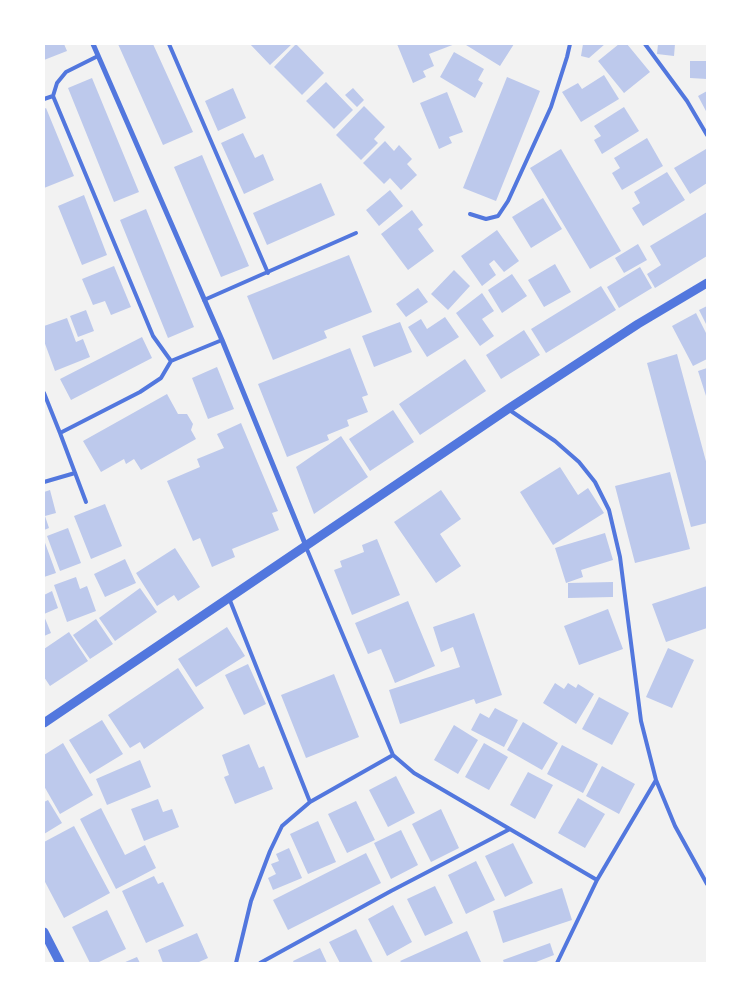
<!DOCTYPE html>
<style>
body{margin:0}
#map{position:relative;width:751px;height:1007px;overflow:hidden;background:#f2f2f2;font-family:"Golos Text",sans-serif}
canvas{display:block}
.frame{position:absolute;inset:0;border:45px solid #fff;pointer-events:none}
</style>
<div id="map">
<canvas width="751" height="1007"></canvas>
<div class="frame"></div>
</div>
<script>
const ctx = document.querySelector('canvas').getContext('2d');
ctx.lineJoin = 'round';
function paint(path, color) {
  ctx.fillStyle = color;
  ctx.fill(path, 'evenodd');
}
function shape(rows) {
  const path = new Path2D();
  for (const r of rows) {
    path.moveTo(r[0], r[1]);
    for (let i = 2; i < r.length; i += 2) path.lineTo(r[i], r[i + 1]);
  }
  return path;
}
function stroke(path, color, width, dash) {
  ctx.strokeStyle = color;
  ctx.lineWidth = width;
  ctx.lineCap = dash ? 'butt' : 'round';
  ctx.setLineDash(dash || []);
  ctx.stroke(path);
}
paint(shape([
 [44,44,64,44,67,51,44,60],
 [118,44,153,44,193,132,163,145],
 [250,44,292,44,270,65],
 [296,44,324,73,302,95,274,67],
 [397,44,455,44,429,54,434,66,423,71,426,77,413,83],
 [467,44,514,44,500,66,466,45],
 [583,44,605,44,589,58,581,56],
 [619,44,627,44,650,72,624,93,598,61],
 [658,44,675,44,674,56,657,54],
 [454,52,484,69,478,80,483,83,475,98,440,77],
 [690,61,707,61,707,79,690,78],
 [604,75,619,99,581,122,562,92,578,83,582,89],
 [507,77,540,91,496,201,463,188],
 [92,78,139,192,114,202,68,88],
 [326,82,353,110,334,129,306,101],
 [233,88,246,118,218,131,205,101],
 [353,88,364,100,357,107,345,95],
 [707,91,707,113,698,96],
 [447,92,463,132,449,137,452,143,439,149,420,103],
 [364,106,385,127,374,139,378,143,361,160,336,135],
 [624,107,639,131,602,154,594,140,601,136,594,126],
 [46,108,74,176,44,188,44,109],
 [243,133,255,158,263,154,274,180,244,194,221,143],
 [647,138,663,166,622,190,612,173,620,168,614,158],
 [385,141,394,151,399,145,412,159,407,164,417,175,401,190,390,178,384,184,363,163],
 [561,149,621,251,590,269,530,168],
 [706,149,707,152,707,183,690,194,674,168],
 [202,155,249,266,221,277,174,167],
 [667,172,685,200,643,226,632,208,640,203,634,192],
 [321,183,335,215,267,245,253,213],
 [390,190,403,206,379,226,366,210],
 [84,195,107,255,82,265,58,206],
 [543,198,562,229,531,248,512,217],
 [146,209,194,327,168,338,120,220],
 [412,210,423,225,418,229,434,251,408,270,381,234],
 [707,212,707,256,655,288,647,274,661,265,650,246],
 [497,230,519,261,504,272,494,260,489,264,496,275,482,286,461,256],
 [638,244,647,260,624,273,615,258],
 [349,255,372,312,324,331,327,338,273,360,247,296],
 [555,264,571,292,544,307,528,280],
 [114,266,131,307,111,315,105,301,93,305,82,279],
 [640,267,652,288,619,308,607,287],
 [454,270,470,286,448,310,431,294],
 [512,274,527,296,502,313,488,290],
 [601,286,616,310,546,353,531,329],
 [418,288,428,302,406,317,396,304],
 [482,293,494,311,482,319,494,336,480,346,456,313],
 [707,306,707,326,699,310],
 [86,310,94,331,78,337,70,316],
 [696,313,707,335,707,359,693,366,672,326],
 [445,317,459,337,427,357,408,327,421,319,427,329],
 [67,318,76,342,83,339,90,357,55,371,44,341,44,326],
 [400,322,412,352,374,367,362,336],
 [524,330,540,355,501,379,486,355],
 [142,337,152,358,71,400,60,379],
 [350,348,368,395,362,397,368,412,347,420,349,426,327,435,329,440,287,457,258,384],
 [677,354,707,465,707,523,691,527,647,363],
 [465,359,486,391,420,435,399,404],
 [217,367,234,409,208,419,192,378],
 [707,368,707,399,698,371],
 [167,394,178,414,187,414,193,424,191,430,196,439,141,470,134,459,126,464,124,459,101,472,83,441],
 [393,410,414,442,370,471,349,439],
 [241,423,278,511,272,513,279,530,232,549,235,557,212,567,200,538,193,541,167,481,200,467,197,459,224,448,217,434],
 [341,436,368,477,314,514,296,467],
 [560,467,578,495,588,488,604,513,553,545,520,492],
 [670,472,690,549,635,563,615,486],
 [50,490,56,513,45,516,49,528,44,530,44,492],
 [441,490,461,519,440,534,461,566,436,583,394,522],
 [105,504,122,546,91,559,74,516],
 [68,528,81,563,60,571,47,536],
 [605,533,613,560,581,570,583,577,566,583,555,548],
 [377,539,400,595,352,615,334,570,342,567,340,561,364,552,362,545],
 [44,540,56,573,44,577],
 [175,548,200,587,178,601,174,595,157,606,136,573],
 [125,559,136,583,105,597,94,574],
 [76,577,80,589,87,586,96,611,67,622,54,585],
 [613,582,613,597,568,598,568,583],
 [707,586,707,628,666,642,652,604],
 [140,588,157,612,115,641,99,618],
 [52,591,58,608,44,614,44,595],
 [408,601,435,666,395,683,381,649,368,654,355,623],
 [608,609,623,649,579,665,564,626],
 [474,613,502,695,476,704,474,699,400,724,389,690,460,667,453,647,441,652,433,627],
 [44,616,51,633,44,636],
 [96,619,113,644,90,659,73,635],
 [227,627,245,656,196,687,178,659],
 [69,632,88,661,50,686,44,677,44,649],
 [668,648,694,660,672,708,646,697],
 [248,664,266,704,244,715,225,675],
 [178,668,204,708,144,749,140,742,130,748,108,715],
 [334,674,359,737,306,758,281,695],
 [555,683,564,689,568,683,576,688,578,684,594,694,576,724,543,703],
 [599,697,629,713,612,745,582,729],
 [495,708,518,720,504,747,471,730,480,713,489,718],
 [102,720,123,754,90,774,69,740],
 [523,722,558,743,542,770,507,750],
 [454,725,478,740,458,774,434,760],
 [63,743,93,795,60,814,44,786,44,755],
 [484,743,508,757,489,790,465,777],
 [249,744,259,768,264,766,273,789,235,804,224,777,229,775,222,755],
 [562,745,598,764,583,793,547,774],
 [140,760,151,787,107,805,96,779],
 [602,766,635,784,619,814,586,796],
 [528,772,553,785,535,819,510,805],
 [396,776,415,813,388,827,369,790],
 [578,798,605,814,585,848,558,833],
 [158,799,163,812,172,809,179,827,144,841,131,809],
 [48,800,62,823,44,834,44,802],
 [356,801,375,840,347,853,328,814],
 [101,808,125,855,145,845,156,868,116,889,80,819],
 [441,809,459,848,431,862,412,824],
 [318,821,336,862,308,874,290,834],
 [74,826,110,893,64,918,44,880,44,842],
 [401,830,418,865,391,879,374,843],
 [513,843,533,883,505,897,485,856],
 [289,848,302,878,273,890,268,878,276,874,271,864,279,861,276,854],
 [366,853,381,883,288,930,273,900],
 [476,861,495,900,466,914,448,875],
 [154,876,158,884,163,882,184,926,146,943,122,891],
 [435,886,453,923,425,936,407,899],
 [562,888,572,920,503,943,493,911],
 [393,905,412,942,387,956,368,919],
 [107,910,126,949,97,963,90,963,72,927],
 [356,929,373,963,340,963,329,942],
 [467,931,481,962,477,963,402,963,400,961],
 [197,933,208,958,199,962,199,963,163,963,158,950],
 [550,943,554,955,536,962,536,963,504,963,503,960],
 [320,948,327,963,294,963,293,961],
 [137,957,140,963,123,963]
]), '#bdc9ec');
stroke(shape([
 [169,44,268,273],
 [645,44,687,101,707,135],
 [98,56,66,72,57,83,53,96,153,336,171,361],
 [44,99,53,96],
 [470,214,486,219,498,216,508,201,551,107,567,57,570,44],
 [204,300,356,233],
 [44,393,60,433,86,502],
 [508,409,555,441,579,462,595,482,609,510,620,557,641,721,656,780,675,826,707,884],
 [60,433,140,392,161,378,171,361,222,340],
 [44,482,75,473],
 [306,547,393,755,414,773,597,880],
 [229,598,310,802],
 [236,963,251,901,270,851,282,826,310,802,393,755],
 [260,963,391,891,510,829],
 [557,963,597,880,656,780]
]), '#5277de', 4);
stroke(shape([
 [93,44,222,340,306,546]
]), '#5277de', 5);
stroke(shape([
 [44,723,508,409,638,324,707,283],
 [44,932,60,963]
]), '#5277de', 9);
</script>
